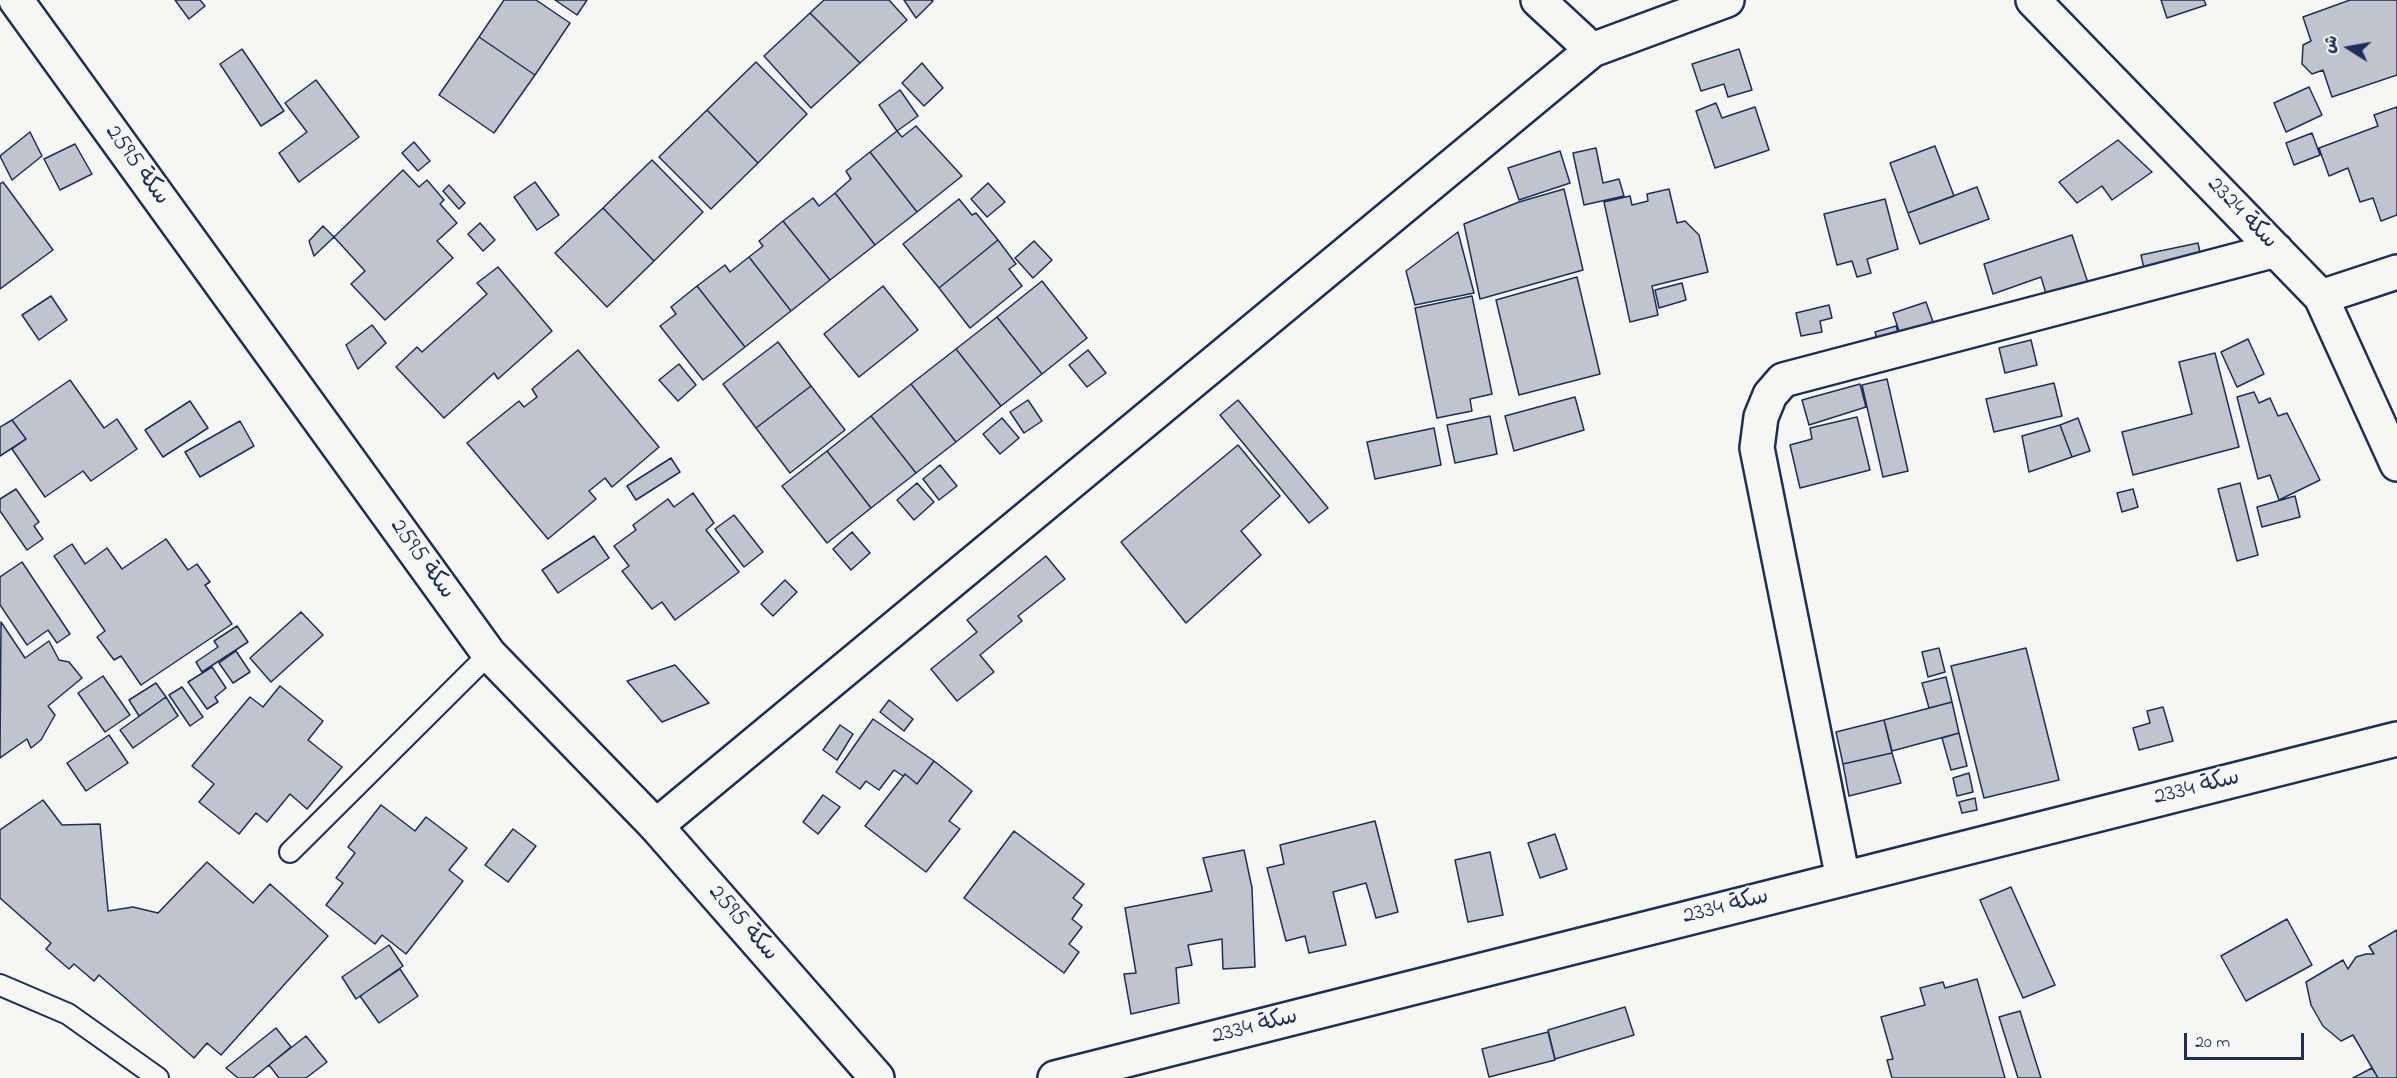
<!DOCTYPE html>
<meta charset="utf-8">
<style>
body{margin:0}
#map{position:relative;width:2397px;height:1078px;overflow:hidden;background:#f6f6f2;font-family:"Indie Flower","Playpen Sans Arabic",sans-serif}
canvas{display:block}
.north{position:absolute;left:2319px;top:18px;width:60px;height:60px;-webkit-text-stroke:4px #f6f6f2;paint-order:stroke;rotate:281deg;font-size:16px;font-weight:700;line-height:24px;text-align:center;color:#1b2f5e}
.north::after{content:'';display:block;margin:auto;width:21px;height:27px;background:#1b2f5e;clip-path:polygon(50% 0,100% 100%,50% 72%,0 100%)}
.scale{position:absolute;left:2184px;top:1033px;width:120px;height:27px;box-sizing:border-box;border:3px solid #1b2f5e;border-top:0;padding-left:8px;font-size:18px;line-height:21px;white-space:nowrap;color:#1b2f5e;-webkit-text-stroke:4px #f6f6f2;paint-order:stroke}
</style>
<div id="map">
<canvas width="2397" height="1078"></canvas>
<div class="north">ش</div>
<div class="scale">20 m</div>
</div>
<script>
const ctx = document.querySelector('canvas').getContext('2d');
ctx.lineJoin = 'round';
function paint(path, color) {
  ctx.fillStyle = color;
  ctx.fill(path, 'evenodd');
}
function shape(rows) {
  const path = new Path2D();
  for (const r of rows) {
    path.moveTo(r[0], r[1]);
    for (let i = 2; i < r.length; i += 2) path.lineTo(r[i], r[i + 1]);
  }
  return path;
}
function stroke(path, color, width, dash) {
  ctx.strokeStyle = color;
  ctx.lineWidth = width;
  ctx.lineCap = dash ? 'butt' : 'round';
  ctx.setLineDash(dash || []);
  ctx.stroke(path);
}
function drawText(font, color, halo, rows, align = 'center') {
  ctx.font = font + ' "Indie Flower","Playpen Sans Arabic",sans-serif';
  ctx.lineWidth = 4.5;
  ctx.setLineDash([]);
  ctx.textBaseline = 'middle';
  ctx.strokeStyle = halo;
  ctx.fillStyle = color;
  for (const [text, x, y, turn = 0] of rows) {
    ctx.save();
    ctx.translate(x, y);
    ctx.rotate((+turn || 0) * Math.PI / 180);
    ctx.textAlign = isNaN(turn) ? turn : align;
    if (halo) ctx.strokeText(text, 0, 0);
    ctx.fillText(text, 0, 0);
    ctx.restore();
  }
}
const building = shape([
 [175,0,200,0,205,6,189,19,175,0],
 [504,0,536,0,570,23,535,75,479,37,504,0],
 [555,0,587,0,577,15,555,0],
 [824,0,889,0,907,20,860,63,810,13,824,0],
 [904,0,931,0,933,1,916,18,904,0],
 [2161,0,2204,0,2206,5,2167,18,2161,0],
 [2350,0,2397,0,2397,75,2332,97,2323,70,2312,74,2302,64,2303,45,2311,41,2303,17,2350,0],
 [810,13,860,63,811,108,764,56,810,13],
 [479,37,535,75,494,133,439,95,479,37],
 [242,49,284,111,261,126,220,64,242,49],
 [1739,49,1752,90,1728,97,1724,84,1701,91,1692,64,1739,49],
 [756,62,807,114,758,163,707,110,756,62],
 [922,63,943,88,924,106,902,83,922,63],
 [316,80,359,137,299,182,279,153,307,132,285,103,316,80],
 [2309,87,2322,115,2286,132,2274,103,2309,87],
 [900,90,918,116,897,131,879,105,900,90],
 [1716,103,1722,118,1755,107,1769,150,1715,168,1696,111,1716,103],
 [2397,107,2397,215,2381,221,2373,198,2360,202,2348,168,2329,176,2319,148,2378,126,2374,115,2397,107],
 [707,110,758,163,711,209,659,157,707,110],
 [916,126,962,176,917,212,870,152,897,131,902,137,916,126],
 [30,132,42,156,12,180,0,156,30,132],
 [2312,133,2320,155,2294,165,2286,143,2312,133],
 [2118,140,2152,172,2112,200,2102,186,2077,203,2059,182,2118,140],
 [414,142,430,161,418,171,402,153,414,142],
 [75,144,92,174,60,190,44,159,75,144],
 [1935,146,1954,196,1908,213,1890,163,1935,146],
 [1596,148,1603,183,1619,179,1624,196,1584,205,1573,153,1596,148],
 [1560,151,1570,183,1519,200,1508,168,1560,151],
 [870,152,917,212,875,245,835,193,851,179,846,171,870,152],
 [652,160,703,212,654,261,603,208,652,160],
 [403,170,419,187,427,180,444,200,440,204,457,223,437,241,453,258,385,320,351,284,365,271,334,237,403,170],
 [3,182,53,250,0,289,0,184,3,182],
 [535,182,559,215,537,230,514,197,535,182],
 [988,183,1005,202,987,217,971,199,988,183],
 [449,185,465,203,459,209,443,191,449,185],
 [1977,187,1989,219,1920,244,1908,213,1977,187],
 [1564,189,1583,270,1480,299,1464,224,1519,202,1564,189],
 [1669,189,1677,223,1685,221,1699,235,1708,272,1652,286,1658,315,1630,322,1604,202,1630,196,1632,205,1648,201,1647,194,1669,189],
 [835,193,875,245,830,280,783,221,813,198,819,206,835,193],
 [959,199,972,215,976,213,998,240,939,288,903,244,959,199],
 [1885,199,1898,249,1867,259,1871,273,1857,277,1852,261,1837,265,1824,214,1885,199],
 [603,208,654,261,607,307,555,253,603,208],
 [783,221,830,280,791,311,749,257,763,246,759,241,783,221],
 [480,223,495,240,483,251,468,234,480,223],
 [323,226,334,237,314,256,309,241,323,226],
 [1458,232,1474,293,1415,305,1406,271,1458,232],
 [2072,235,2088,283,2047,297,2041,277,1993,294,1984,264,2072,235],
 [998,240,1016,264,1009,269,1022,286,970,328,939,288,998,240],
 [1034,241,1052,260,1033,278,1015,258,1034,241],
 [2198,243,2203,267,2146,278,2141,255,2198,243],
 [749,257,791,311,745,347,697,286,725,265,730,272,749,257],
 [498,267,552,331,498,379,494,373,444,418,396,367,417,347,422,352,487,294,477,283,498,267],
 [1577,277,1600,374,1519,395,1496,300,1577,277],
 [1042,281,1087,338,1042,374,997,317,1042,281],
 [1682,283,1686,300,1659,308,1655,290,1682,283],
 [697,286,745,347,703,380,660,326,676,314,671,307,697,286],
 [883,286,918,330,859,377,824,334,883,286],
 [51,296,67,320,39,340,22,315,51,296],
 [1472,296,1492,394,1470,399,1472,411,1437,418,1415,308,1472,296],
 [1926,302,1934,325,1901,337,1893,313,1926,302],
 [1829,305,1832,318,1820,321,1822,332,1801,336,1796,313,1829,305],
 [997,317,1042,374,1001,406,956,349,997,317],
 [372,325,386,343,358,369,346,345,372,325],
 [1896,326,1901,341,1880,348,1875,332,1896,326],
 [2248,339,2264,374,2237,387,2221,352,2248,339],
 [2031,340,2037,365,2005,373,1999,348,2031,340],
 [778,342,811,386,756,428,723,384,778,342],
 [956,349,1001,406,956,442,911,384,956,349],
 [578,350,659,447,612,487,605,478,589,491,596,499,548,539,467,443,519,401,524,407,537,397,532,389,578,350],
 [1088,350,1106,373,1087,387,1069,365,1088,350],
 [2215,353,2239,447,2133,475,2122,432,2192,414,2179,362,2215,353],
 [679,364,696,385,678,401,659,380,679,364],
 [1887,379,1908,471,1883,477,1862,385,1887,379],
 [70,380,104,428,117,419,137,449,91,481,83,471,45,497,12,449,26,439,12,420,70,380],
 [2054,383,2062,416,1994,432,1986,399,2054,383],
 [911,384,956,442,916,473,871,416,911,384],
 [1860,384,1866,407,1809,425,1802,400,1860,384],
 [811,386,845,430,790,473,756,428,811,386],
 [2254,392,2259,403,2270,398,2278,416,2287,413,2320,480,2279,500,2270,475,2258,479,2237,397,2254,392],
 [1575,397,1584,430,1514,451,1505,416,1575,397],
 [1028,400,1042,421,1024,433,1010,412,1028,400],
 [1238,400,1328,508,1309,523,1220,415,1238,400],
 [190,401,208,428,163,457,145,430,190,401],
 [871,416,916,473,871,508,827,451,871,416],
 [1490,416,1497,454,1455,463,1447,425,1490,416],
 [1857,417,1870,470,1800,488,1790,445,1812,439,1810,428,1857,417],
 [1002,418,1019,438,1000,454,983,434,1002,418],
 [2078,418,2090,451,2072,457,2060,425,2078,418],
 [12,420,26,439,0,456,0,427,12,420],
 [240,421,254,446,200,477,185,452,240,421],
 [2060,425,2072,457,2029,472,2022,436,2060,425],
 [1434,428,1441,465,1375,479,1367,442,1434,428],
 [1238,445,1280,496,1241,531,1261,555,1186,623,1121,542,1238,445],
 [827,451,871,508,827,543,782,486,827,451],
 [671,458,680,472,636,500,627,486,671,458],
 [940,465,957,486,939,500,923,479,940,465],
 [917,483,934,502,914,520,897,500,917,483],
 [2240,483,2258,555,2237,561,2218,489,2240,483],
 [16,489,39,522,34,526,43,539,27,550,0,511,0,499,16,489],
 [2133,489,2138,507,2122,512,2117,493,2133,489],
 [693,493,714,523,706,530,739,572,675,620,662,602,652,609,622,571,629,566,614,546,636,530,633,525,668,499,674,507,693,493],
 [2295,496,2300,517,2262,527,2257,507,2295,496],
 [734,515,763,552,744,567,715,529,734,515],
 [852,532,870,553,851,570,833,549,852,532],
 [594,536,609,558,558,593,542,570,594,536],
 [166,539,188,570,197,564,210,582,205,585,232,624,141,685,121,656,114,660,97,637,105,631,54,556,72,544,85,564,107,548,122,569,166,539],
 [1046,556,1065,579,1018,616,1022,621,980,655,994,672,957,701,931,669,977,632,967,620,1046,556],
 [22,562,70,634,57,643,48,630,27,645,0,605,0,577,22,562],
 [785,580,797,592,773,616,761,604,785,580],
 [301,612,323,635,271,682,250,658,301,612],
 [1,622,25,658,49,641,59,660,69,662,82,678,48,706,55,715,41,740,31,748,27,739,0,758,1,622],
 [237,626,248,642,202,672,196,662,218,647,214,641,237,626],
 [1939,648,1945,672,1928,677,1922,652,1939,648],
 [2026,648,2059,780,1984,798,1951,666,2026,648],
 [236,651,250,672,233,683,219,663,236,651],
 [675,665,709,703,662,722,627,681,675,665],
 [212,667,226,688,215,697,218,702,207,709,188,682,212,667],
 [103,676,130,715,105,732,78,693,103,676],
 [1946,677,1952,702,1929,708,1922,683,1946,677],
 [156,683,166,697,139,716,129,700,156,683],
 [280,686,323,721,308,740,342,767,307,809,290,794,267,822,256,813,239,834,199,802,214,784,192,766,250,697,263,707,280,686],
 [182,687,203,717,190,726,169,695,182,687],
 [166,697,178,716,133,748,120,730,166,697],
 [889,700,913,719,904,731,880,712,889,700],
 [1952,702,1959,733,1892,751,1884,720,1952,702],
 [2163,707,2173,741,2139,750,2133,728,2150,723,2147,711,2163,707],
 [873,719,934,761,917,784,905,774,903,776,894,770,879,790,866,781,860,789,836,772,873,719],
 [1884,720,1892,753,1843,764,1836,732,1884,720],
 [840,725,853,734,837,760,823,750,840,725],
 [1959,733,1967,766,1951,770,1942,738,1959,733],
 [109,735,128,763,86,791,67,763,109,735],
 [1892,753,1901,783,1849,796,1843,764,1892,753],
 [934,761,972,791,949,821,960,829,926,872,865,826,905,774,917,784,934,761],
 [1969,773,1973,792,1957,796,1953,778,1969,773],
 [823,795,840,807,818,834,803,822,823,795],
 [1975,798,1977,810,1962,813,1959,802,1975,798],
 [43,800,62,825,100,824,108,911,133,907,158,913,207,862,253,903,270,884,328,936,221,1055,207,1043,194,1058,99,975,94,981,74,964,69,969,46,949,51,943,0,898,0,830,43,800],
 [381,805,415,831,426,817,467,848,449,870,463,881,406,954,382,935,375,944,326,905,343,883,336,878,355,853,348,847,381,805],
 [1375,821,1398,912,1376,918,1366,883,1333,892,1346,945,1309,953,1305,936,1286,941,1267,868,1284,864,1280,845,1375,821],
 [513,829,536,846,508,882,485,865,513,829],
 [1014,831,1084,884,1073,898,1082,905,1072,919,1082,927,1069,944,1079,952,1064,973,964,898,1014,831],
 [1555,834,1567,869,1540,878,1528,843,1555,834],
 [1244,850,1252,888,1255,967,1223,969,1222,939,1188,945,1192,965,1176,968,1179,1003,1131,1014,1124,974,1136,973,1125,908,1212,891,1203,858,1244,850],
 [1490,852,1503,915,1468,922,1455,860,1490,852],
 [2011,887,2055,985,2023,998,1980,900,2011,887],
 [2287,919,2312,965,2246,1001,2221,956,2287,919],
 [2397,930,2397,1078,2378,1078,2353,1035,2341,1041,2323,1026,2311,1005,2306,982,2343,960,2348,969,2356,957,2366,954,2374,954,2369,946,2397,930],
 [389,945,403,966,356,999,342,977,389,945],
 [400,969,418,996,379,1023,360,996,400,969],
 [1977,979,2005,1078,1892,1078,1887,1060,1893,1059,1881,1017,1925,1005,1920,988,1943,982,1945,988,1977,979],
 [1625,1007,1634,1035,1555,1059,1548,1030,1625,1007],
 [2020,1011,2041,1078,2018,1078,1999,1017,2020,1011],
 [276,1028,291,1047,253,1078,238,1078,226,1068,276,1028],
 [1548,1032,1555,1060,1489,1077,1482,1049,1548,1032],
 [306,1036,327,1062,306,1078,279,1078,269,1065,306,1036],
 [2372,1068,2378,1078,2353,1078,2372,1068]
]);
paint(building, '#c0c4cd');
stroke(building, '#1b2f5e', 1.5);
const service = shape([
 [290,852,489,654],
 [0,985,68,1014,158,1078]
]);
const minor = shape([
 [1538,0,1592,50],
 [2033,0,2321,297,2397,464],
 [2321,297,2397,272],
 [656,826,1592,50,1727,0],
 [1843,879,1757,448,1761,417,1770,395,1783,380,2276,250],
 [1055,1078,2397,739]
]);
const tertiary = shape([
 [16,0,489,654,656,826,877,1078]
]);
stroke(service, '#1b2f5e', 24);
stroke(minor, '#1b2f5e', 38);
stroke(tertiary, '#1b2f5e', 38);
stroke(service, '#f6f6f2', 20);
stroke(minor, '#f6f6f2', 33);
stroke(tertiary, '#f6f6f2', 33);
drawText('24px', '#1b2f5e', '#f6f6f2', [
 ["سكة 2595",136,166,54],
 ["سكة 2324",2241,214,46],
 ["سكة 2595",421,560,54],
 ["سكة 2334",2197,789,-14],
 ["سكة 2334",1726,908,-14],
 ["سكة 2595",742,924,49],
 ["سكة 2334",1255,1028,-14]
]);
</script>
